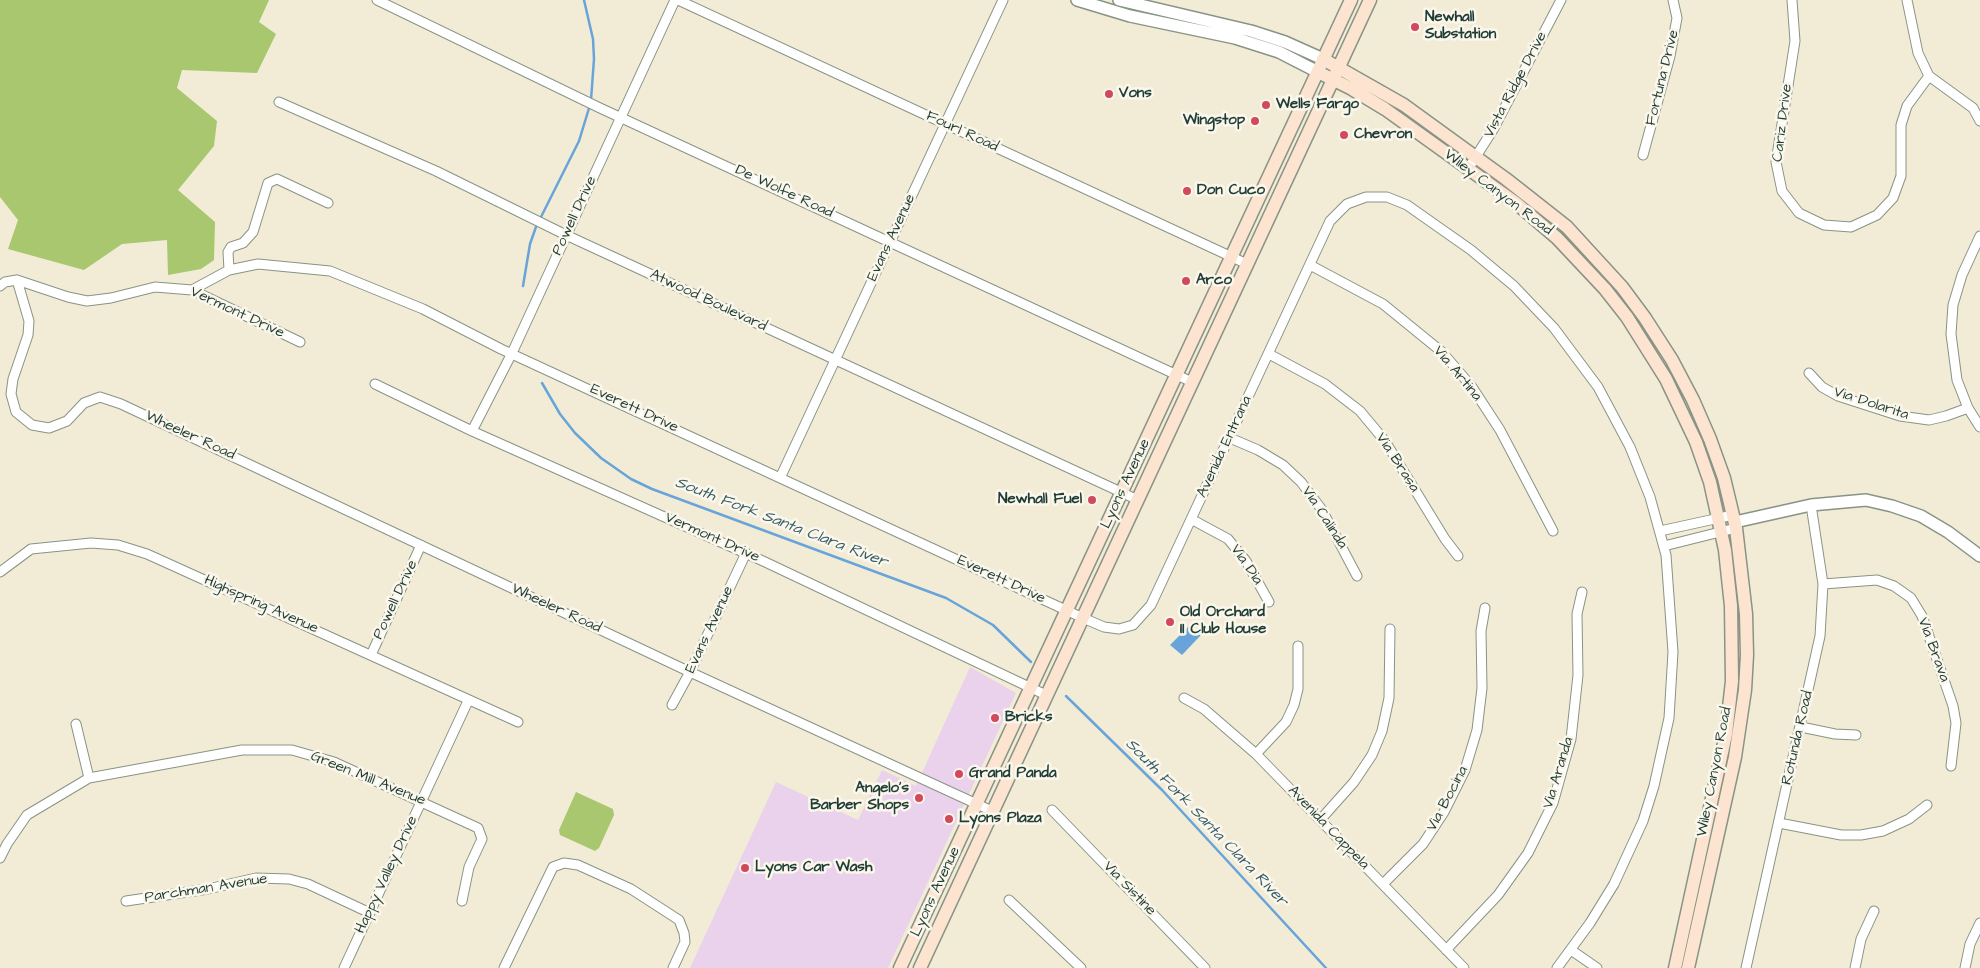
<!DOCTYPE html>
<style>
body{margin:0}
canvas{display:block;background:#f2ecd6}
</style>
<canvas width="1980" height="968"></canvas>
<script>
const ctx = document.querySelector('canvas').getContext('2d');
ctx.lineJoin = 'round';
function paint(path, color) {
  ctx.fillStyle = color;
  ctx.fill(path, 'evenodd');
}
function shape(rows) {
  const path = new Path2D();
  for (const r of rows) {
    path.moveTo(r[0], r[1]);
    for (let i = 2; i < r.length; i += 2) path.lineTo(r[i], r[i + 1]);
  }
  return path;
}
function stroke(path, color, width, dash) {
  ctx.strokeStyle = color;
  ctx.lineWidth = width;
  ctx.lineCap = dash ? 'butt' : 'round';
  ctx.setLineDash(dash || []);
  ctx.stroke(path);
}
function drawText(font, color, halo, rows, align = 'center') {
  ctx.font = font + ' "Architects Daughter",sans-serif';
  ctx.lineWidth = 5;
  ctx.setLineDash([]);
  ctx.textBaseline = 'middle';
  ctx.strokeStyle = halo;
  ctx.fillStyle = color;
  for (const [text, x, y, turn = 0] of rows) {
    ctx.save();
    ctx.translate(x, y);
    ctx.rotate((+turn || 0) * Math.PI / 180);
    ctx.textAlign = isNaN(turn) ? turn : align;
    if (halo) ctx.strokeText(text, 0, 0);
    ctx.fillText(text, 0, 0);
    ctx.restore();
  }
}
paint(shape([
 [970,667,1016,693,888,968,690,968,776,782,858,820,882,770,916,786]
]), '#ead1ec');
paint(shape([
 [0,0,269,0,259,22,276,34,257,73,182,70,177,88,217,121,214,146,178,190,215,222,214,260,201,269,168,275,167,240,122,244,84,270,8,249,18,220,0,197],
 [576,792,613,809,614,815,599,848,595,851,560,835,559,830]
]), '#a8c76e');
paint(shape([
 [1190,625,1201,635,1182,655,1170,645]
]), '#68a4d9');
stroke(shape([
 [584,0,593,39,594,59,591,100],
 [540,219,579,141,590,105],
 [523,286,530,244,537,224],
 [542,383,560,414,575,433,601,458,631,479,652,489,946,598,993,625,1031,662],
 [1066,696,1162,790,1326,968]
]), '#68a4d9', 2.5);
const minor = shape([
 [377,0,600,108,1192,382],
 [678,0,1247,264],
 [1792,0,1795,41,1776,162,1782,191,1799,213,1824,225,1851,227,1877,215,1893,198,1901,176,1901,125,1907,106,1929,76],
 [1907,0,1918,53,1929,76,1973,108,1980,121],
 [279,102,436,171,566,235,1138,500],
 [1643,155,1670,56,1677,18,1673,0],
 [1468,169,1494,128,1561,0],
 [1980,236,1962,275,1953,305,1951,334,1957,380,1968,408,1980,427],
 [1310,265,1383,304,1442,352,1472,387,1500,430,1553,531],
 [229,270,228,252,231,247,243,243,253,232,268,183,277,179,328,203],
 [17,280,29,321,28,335,13,379,11,394,16,412,32,425,49,428,67,421,84,403,100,397,121,404,690,672,992,811],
 [0,286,5,282,17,280,68,297,87,301,111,298,155,287,192,290,300,342],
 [192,290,229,270,258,264,330,271,423,309,501,349,1083,618,1104,627,1119,629,1133,625,1151,605,1330,221,1347,204,1366,197,1387,197,1407,205,1471,250,1514,286,1554,328,1598,387,1630,447,1650,497,1666,555,1673,652,1669,718,1654,786,1643,821,1614,884,1590,923,1557,968],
 [1269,354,1325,384,1360,411,1385,441,1445,539,1458,556],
 [1809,373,1822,387,1838,396,1900,416,1929,420,1946,416,1968,408],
 [375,384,472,431,763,561,1046,695],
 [472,431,512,353,675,0],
 [1230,438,1258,450,1283,465,1301,482,1322,510,1357,576],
 [781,476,1003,0],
 [1191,519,1228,539,1246,561,1269,602],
 [1660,531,1733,515],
 [1664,546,1736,528],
 [0,572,31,549,91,543,118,545,147,554,518,722],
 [1823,584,1877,580,1894,586,1911,598,1922,616,1953,706,1956,723,1951,766],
 [371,655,421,545],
 [1184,698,1204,709,1256,754,1464,968],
 [672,705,690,672,746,553],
 [76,724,89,778],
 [1801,727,1835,734,1856,735],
 [1256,754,1286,722,1294,705,1298,689,1298,646],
 [1052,810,1205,968],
 [1321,819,1354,782,1372,755,1382,731,1389,698,1390,629],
 [1779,823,1841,835,1861,835,1883,831,1909,819,1927,805],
 [0,858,7,844,27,815,89,778,242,750,292,750,334,762,478,828,482,839,469,867,462,901],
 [1383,884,1423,844,1444,812,1465,770,1477,730,1482,688,1481,631,1485,608],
 [1009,900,1081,968],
 [126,901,208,889,256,878,289,879,308,884,370,913],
 [1446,950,1498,895,1528,853,1553,803,1571,739,1578,675,1577,614,1582,592],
 [1571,950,1597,968],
 [344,968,468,701],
 [504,968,553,867,564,863,578,865,631,889,679,920,684,933,685,942,673,968],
 [1746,968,1820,636,1823,584,1811,505],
 [1855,968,1861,939,1874,911],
 [1965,968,1970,944,1980,923]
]);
const tertiary = shape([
 [1077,0,1130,16,1235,38,1279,52,1318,72],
 [1119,0,1251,31,1285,42,1323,59],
 [1735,522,1811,505,1866,500,1892,506,1921,516,1948,532,1980,556]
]);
const secondary = shape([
 [1323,59,1404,105,1506,179,1567,227,1622,287,1645,318,1672,360,1693,400,1710,439,1724,478,1736,528,1746,614,1747,655,1745,690,1735,757,1688,968],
 [1318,72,1352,89,1385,109,1516,203,1557,238,1605,289,1627,317,1666,379,1696,442,1710,482,1725,550,1731,606,1732,681,1726,734,1675,968],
 [900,968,1351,0],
 [920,968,1370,0]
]);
stroke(minor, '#889485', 11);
stroke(tertiary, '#889485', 14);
stroke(secondary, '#889485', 15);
stroke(minor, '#fff', 9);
stroke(tertiary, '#fff', 11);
stroke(secondary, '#fde4d0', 12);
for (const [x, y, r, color] of [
 [1415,27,5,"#d1495b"],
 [1109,94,5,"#d1495b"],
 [1266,105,5,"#d1495b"],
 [1255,121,5,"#d1495b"],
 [1344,135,5,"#d1495b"],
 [1187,191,5,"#d1495b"],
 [1186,281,5,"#d1495b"],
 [1092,500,5,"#d1495b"],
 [1170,622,5,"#d1495b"],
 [995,718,5,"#d1495b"],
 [959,774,5,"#d1495b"],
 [919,798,5,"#d1495b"],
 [949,819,5,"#d1495b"],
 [745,868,5,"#d1495b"]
]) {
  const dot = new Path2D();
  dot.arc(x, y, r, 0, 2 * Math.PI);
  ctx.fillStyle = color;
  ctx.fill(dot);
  stroke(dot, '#fbf7ec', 2);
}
drawText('bold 15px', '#1f3d34', '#fbf7ec', [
 ["Newhall",1425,18],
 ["Substation",1425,35],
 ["Vons",1119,94],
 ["Wells Fargo",1276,105],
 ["Wingstop",1245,121,"right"],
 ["Chevron",1354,135],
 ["Don Cuco",1197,191],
 ["Arco",1196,281],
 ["Newhall Fuel",1082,500,"right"],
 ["Old Orchard",1180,613],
 ["II Club House",1180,630],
 ["Bricks",1005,718],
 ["Grand Panda",969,774],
 ["Angelo's",909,789,"right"],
 ["Barber Shops",909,806,"right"],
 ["Lyons Plaza",959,819],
 ["Lyons Car Wash",755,868]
], 'left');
drawText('15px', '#1f3d34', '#fbf7ec', [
 ["Fortuna Drive",1663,78,-76],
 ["Vista Ridge Drive",1516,85,-62],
 ["Cariz Drive",1783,123,-83],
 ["Fourl Road",962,132,25],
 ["De Wolfe Road",784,192,25],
 ["Wiley Canyon Road",1498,193,37],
 ["Powell Drive",575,216,-65],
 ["Evans Avenue",892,238,-65],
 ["Atwood Boulevard",708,301,25],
 ["Vermont Drive",237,313,25],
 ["Via Artina",1457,374,50],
 ["Via Dolarita",1871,404,18],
 ["Everett Drive",634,409,25],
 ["Wheeler Road",190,436,25],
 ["Avenida Entrana",1225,447,-65],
 ["Via Brasa",1397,463,57],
 ["Lyons Avenue",1126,484,-65],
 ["Via Calinda",1324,518,57],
 ["Vermont Drive",712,538,24],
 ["Via Dia",1246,565,56],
 ["Everett Drive",1001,580,25],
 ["Powell Drive",396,600,-65],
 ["Highspring Avenue",261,605,24],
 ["Wheeler Road",556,609,25],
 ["Evans Avenue",710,630,-65],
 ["Via Brava",1933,650,70],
 ["Rotunda Road",1798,738,-77],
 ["Wiley Canyon Road",1715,772,-79],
 ["Via Aranda",1559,773,-73],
 ["Green Mill Avenue",368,779,22],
 ["Via Bocina",1448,799,-62],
 ["Avenida Cappela",1328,828,46],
 ["Happy Valley Drive",387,875,-65],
 ["Parchman Avenue",206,889,-9],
 ["Via Sistine",1129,889,46],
 ["Lyons Avenue",936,892,-65]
]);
drawText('italic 16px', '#355c66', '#fbf7ec', [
 ["South Fork Santa Clara River",781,523,21],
 ["South Fork Santa Clara River",1206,823,46]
]);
</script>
